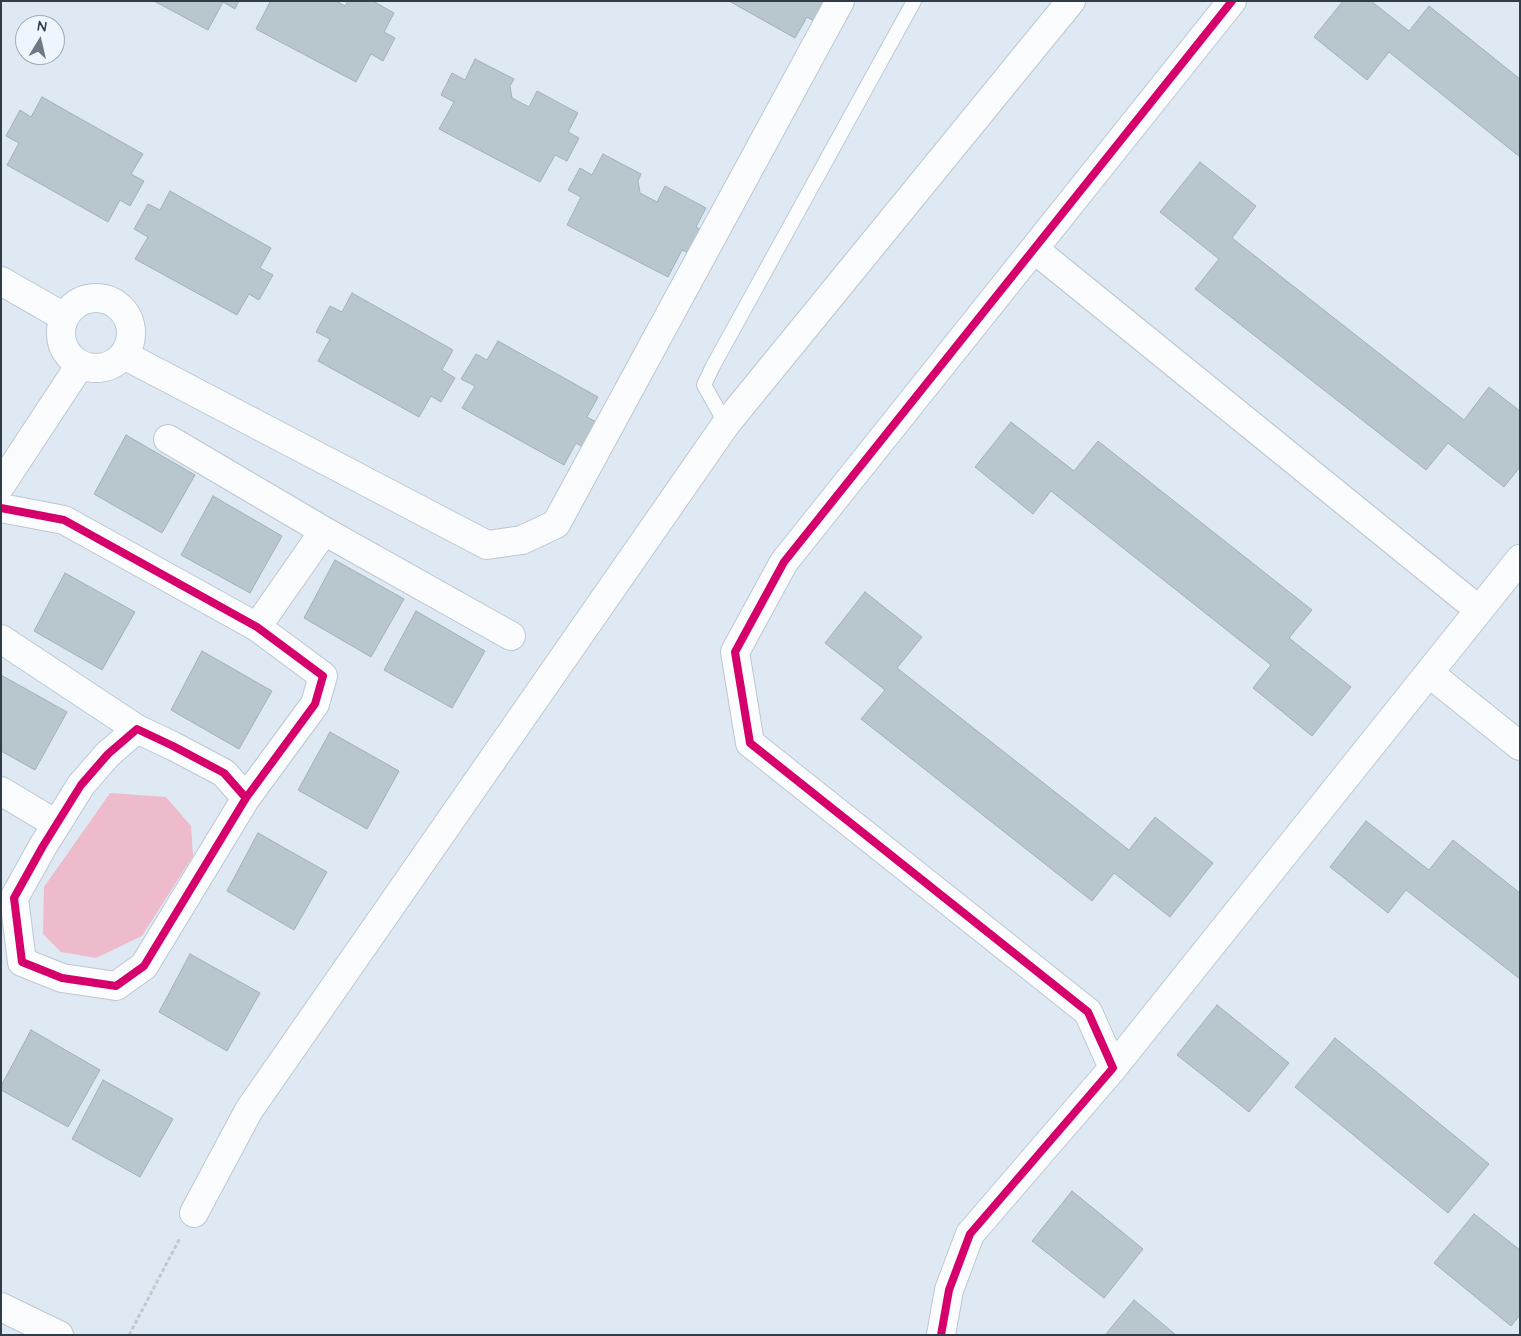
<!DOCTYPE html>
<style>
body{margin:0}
#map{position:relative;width:1521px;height:1336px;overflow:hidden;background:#dee9f4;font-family:Quicksand,sans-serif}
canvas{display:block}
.frame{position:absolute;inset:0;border:2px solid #303d49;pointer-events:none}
.north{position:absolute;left:15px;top:15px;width:50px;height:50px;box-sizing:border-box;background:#eff5fc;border:1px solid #a3abb4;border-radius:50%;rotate:9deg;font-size:14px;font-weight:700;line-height:20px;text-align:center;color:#303d49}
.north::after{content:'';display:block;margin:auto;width:18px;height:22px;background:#6d7985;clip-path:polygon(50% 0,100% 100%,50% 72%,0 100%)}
</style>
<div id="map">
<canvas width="1521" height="1336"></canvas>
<div class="frame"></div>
<div class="north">N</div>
</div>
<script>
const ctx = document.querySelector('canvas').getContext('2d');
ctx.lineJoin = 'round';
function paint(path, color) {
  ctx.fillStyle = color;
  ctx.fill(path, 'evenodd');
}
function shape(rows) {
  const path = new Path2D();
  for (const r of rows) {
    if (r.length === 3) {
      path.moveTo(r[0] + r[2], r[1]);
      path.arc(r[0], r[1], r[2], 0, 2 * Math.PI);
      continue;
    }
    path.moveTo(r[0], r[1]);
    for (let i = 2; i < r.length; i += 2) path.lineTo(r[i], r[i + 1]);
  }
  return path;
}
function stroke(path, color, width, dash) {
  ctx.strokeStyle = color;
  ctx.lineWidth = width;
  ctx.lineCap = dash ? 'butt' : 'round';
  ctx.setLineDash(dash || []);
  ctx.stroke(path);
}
paint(shape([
 [110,793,166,797,191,826,193,856,142,936,96,958,61,952,43,934,44,887]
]), '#ebc');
const building = shape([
 [154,1,239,1,235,9,223,2,208,30,154,1],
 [269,1,336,1,345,6,348,1,373,1,394,13,384,32,395,38,383,61,371,54,356,82,256,29,270,2,269,1],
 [729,1,830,1,817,23,807,17,795,38,729,1],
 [1343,1,1371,1,1409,31,1429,6,1520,79,1520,157,1389,52,1367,80,1314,37,1343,1],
 [475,59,514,79,510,86,512,98,529,107,537,91,578,113,568,132,579,138,567,161,555,155,540,182,439,129,454,102,441,95,452,73,465,80,475,59],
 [42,97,143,154,131,174,144,181,130,206,120,200,108,222,7,165,19,143,6,136,20,110,31,117,42,97],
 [603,154,641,174,638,181,640,193,657,202,665,186,706,208,696,227,707,233,695,256,682,250,668,277,567,225,581,197,568,190,580,168,592,175,603,154],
 [1200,162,1256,206,1232,238,1464,420,1489,387,1520,411,1520,467,1504,487,1448,443,1426,470,1195,289,1219,259,1160,212,1200,162],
 [170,191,271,248,260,268,273,275,259,300,249,294,237,315,135,259,148,237,134,229,148,204,160,210,170,191],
 [352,293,453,350,442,370,455,378,441,402,431,396,419,417,318,361,330,339,316,332,330,306,342,312,352,293],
 [498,341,598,397,587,417,600,424,586,449,576,443,564,465,462,408,475,386,461,379,476,354,487,360,498,341],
 [1011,422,1074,471,1098,441,1312,610,1289,638,1351,687,1312,736,1253,688,1271,665,1051,491,1033,514,975,467,1011,422],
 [126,435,195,475,162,533,94,494,126,435],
 [213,496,282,536,250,593,181,555,213,496],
 [335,560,404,599,371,657,304,618,335,560],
 [65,573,135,612,102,670,34,631,65,573],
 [865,592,922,637,897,668,1129,850,1155,817,1213,863,1170,917,1114,873,1092,901,861,719,885,690,825,643,865,592],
 [416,611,485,651,452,708,384,670,416,611],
 [202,651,272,691,239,749,171,710,202,651],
 [1,675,67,712,35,770,1,751,1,675],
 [330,732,399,771,367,829,298,790,330,732],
 [1366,821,1429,870,1453,840,1520,893,1520,979,1406,890,1388,913,1330,867,1366,821],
 [258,833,327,872,294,930,227,891,258,833],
 [190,954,260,993,227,1051,159,1012,190,954],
 [1217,1005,1289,1063,1249,1112,1177,1055,1217,1005],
 [31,1030,100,1070,68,1127,1,1090,1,1086,31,1030],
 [1335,1038,1489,1164,1448,1213,1295,1087,1335,1038],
 [103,1080,173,1119,140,1177,72,1139,103,1080],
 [1072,1191,1143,1249,1104,1298,1032,1241,1072,1191],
 [1474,1214,1520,1250,1520,1315,1511,1326,1434,1263,1474,1214],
 [1134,1300,1176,1335,1105,1335,1134,1300]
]);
paint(building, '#b8c6ce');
stroke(building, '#a3b0b9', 1);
const lane = shape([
 [726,424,704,385,713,366,914,1]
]);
const street = shape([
 [1034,249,1479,610],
 [1,281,64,317],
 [96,333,35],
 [124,355,487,545,522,540,556,524,840,1],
 [168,439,324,531,511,636],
 [1,485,80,365],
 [1,508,64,520,257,627,323,676,315,704,246,798,144,966,116,986,62,978,22,962,14,898,43,846,81,785,108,754,137,729,173,746,224,773,246,798],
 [257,627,324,531],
 [1,639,137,729],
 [1429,673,1520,746],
 [1,791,56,824],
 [1113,1068,1520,559],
 [194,1213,249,1110,726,424,1071,1],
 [941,1335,949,1290,970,1234,1113,1068,1088,1012,750,743,735,652,784,562,1232,1]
]);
const secondary = shape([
 [1,1307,59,1335]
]);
stroke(lane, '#bcc7d2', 16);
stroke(street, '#bcc7d2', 30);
stroke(secondary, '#bcc7d2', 30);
stroke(shape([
 [129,1335,180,1238]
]), '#c4c8cd', 3, [4, 2.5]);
stroke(lane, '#fafcfd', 14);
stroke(street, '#fafcfd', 28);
stroke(secondary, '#fafcfd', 28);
stroke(shape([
 [1,508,64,520,257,627,323,676,315,704,246,798,144,966,116,986,62,978,22,962,14,898,43,846,81,785,108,754,137,729,173,746,224,773,246,798],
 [941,1335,949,1290,970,1234,1113,1068,1088,1012,750,743,735,652,784,562,1232,1]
]), '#d6006c', 8);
</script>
